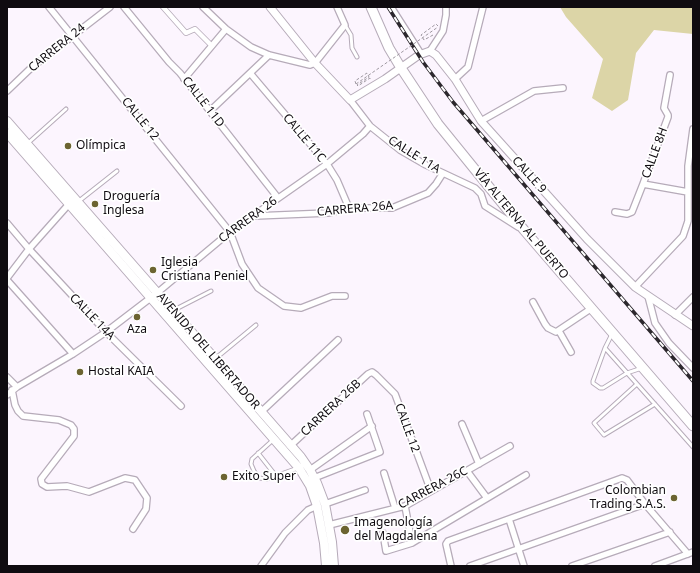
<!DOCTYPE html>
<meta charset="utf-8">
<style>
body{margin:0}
#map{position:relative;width:700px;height:573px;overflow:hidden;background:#fcf5fe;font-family:"Noto Sans",sans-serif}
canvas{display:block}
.frame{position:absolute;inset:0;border:8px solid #0f0b10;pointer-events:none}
</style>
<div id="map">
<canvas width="700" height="573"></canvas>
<div class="frame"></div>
</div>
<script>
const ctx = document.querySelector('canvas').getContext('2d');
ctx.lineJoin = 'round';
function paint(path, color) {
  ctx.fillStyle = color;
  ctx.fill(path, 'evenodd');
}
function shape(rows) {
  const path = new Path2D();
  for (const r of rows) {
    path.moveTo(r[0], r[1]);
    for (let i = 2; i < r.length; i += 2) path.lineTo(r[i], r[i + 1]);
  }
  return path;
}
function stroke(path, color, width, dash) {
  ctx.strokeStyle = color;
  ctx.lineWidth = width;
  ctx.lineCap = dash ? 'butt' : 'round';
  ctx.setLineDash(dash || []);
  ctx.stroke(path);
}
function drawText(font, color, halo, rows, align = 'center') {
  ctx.font = font + ' "Noto Sans",sans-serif';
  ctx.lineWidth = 3.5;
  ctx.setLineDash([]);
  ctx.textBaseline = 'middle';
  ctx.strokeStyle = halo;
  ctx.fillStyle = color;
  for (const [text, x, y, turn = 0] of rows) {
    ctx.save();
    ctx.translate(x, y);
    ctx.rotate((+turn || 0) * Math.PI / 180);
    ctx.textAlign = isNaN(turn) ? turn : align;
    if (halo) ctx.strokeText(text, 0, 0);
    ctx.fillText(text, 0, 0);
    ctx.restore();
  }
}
paint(shape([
 [560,7,693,7,693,34,654,30,636,53,628,100,612,111,592,98,603,59,566,17]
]), '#dcd5a7');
const service = shape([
 [345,25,351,35,352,48,357,57],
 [27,144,66,109],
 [79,201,117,171],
 [174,310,211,291],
 [612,334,605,348,693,447],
 [605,348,593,381,593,383,600,388,603,388,627,373,642,368],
 [216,358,256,325],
 [637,384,594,423,604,435,655,404],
 [273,440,252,459,251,464,254,471,259,478,267,479,298,468],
 [258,453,276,476]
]);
const pedestrian = shape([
 [163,7,186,33,195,29,212,46]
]);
const minor = shape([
 [49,7,230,232,242,264,258,288,284,306,301,308,332,296,345,296],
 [124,7,169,62,180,73,278,198],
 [203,7,226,29,251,47,269,55,310,65,315,63,345,25,337,7],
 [391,7,421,54],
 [430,51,443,31,446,15,446,7],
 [250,73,327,164,337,180,349,208],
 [184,79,226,29],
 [455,79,468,67,483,7],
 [7,91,31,68,110,7],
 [350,100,370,126,400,150,426,165,475,188,481,194,485,206,518,227],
 [210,111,269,55],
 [481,121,534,91,563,88],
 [643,184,688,192],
 [615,212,627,214,632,212,643,184,668,117,668,115,664,108,670,75],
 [255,216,328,213,349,208,392,208,428,193,436,184,443,173],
 [7,223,29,249,106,332,181,406],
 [7,278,29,249,69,204],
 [7,280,73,354],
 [635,287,683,236,688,221,688,166,693,129],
 [648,296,655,323,669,343,693,368],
 [533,302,545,324,548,328,556,332,592,308],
 [675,315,693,297],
 [559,331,571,352],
 [7,377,17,387],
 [12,390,15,405,18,411,23,416,59,420,71,425,74,429,74,436,41,479,42,484,47,487,67,486,89,492,125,478,135,480,147,498,146,509,133,529],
 [7,395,17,387,73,354,106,332,157,293,230,232,327,164,363,134,370,126],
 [261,412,338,340],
 [462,424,479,464],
 [290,446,368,374,372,372,376,375,395,394,431,491],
 [310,470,372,426],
 [467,471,487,498],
 [384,473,395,508],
 [314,478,380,452,367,414],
 [325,504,365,490],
 [405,506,412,543],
 [509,519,524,566],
 [329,525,405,506,510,446],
 [383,533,386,551,412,543,526,475],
 [261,566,285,533,308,510,317,506],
 [451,566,446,544,448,541,622,478,627,480,645,504,688,554],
 [470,566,645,504],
 [572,566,670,532],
 [655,566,693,552]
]);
const tertiary = shape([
 [270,7,315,63,350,100,385,79,419,55,430,51,436,55,455,79,481,121,587,239,635,287,693,326]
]);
const secondary = shape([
 [7,121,301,457,310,470,317,483,325,504,332,542,334,566],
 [7,133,299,468,310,486,317,506,324,543,326,566]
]);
const primary = shape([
 [371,7,389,48,401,68,438,124,524,230,693,426]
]);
stroke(service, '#b6abb9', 5);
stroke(pedestrian, '#b6abb9', 6);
stroke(minor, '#b6abb9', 8);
stroke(tertiary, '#b6abb9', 9);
stroke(secondary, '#b6abb9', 10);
stroke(primary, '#b6abb9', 11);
stroke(shape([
 [433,35,424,40,421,35,436,24,438,26],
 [356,84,355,81,367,73,369,77,357,85,358,86,370,78,371,80]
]), '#9e98a0', 1, [3, 2]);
stroke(service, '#fff', 3);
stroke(pedestrian, '#fff', 4.5);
stroke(minor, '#fff', 5.5);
stroke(tertiary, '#fff', 7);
stroke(secondary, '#fff', 8);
stroke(primary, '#fff', 9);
const rail = shape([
 [388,7,423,62,453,102,693,381]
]);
stroke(rail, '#2c282d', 3.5);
stroke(rail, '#fff', 2, [6]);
stroke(shape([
 [356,84,438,27]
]), '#9e98a0', 1, [3, 2]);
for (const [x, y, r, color] of [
 [68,146,4,"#6c6431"],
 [95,204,4,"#6c6431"],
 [153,270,4,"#6c6431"],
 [137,317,4,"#6c6431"],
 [80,372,4,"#6c6431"],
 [224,477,4,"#6c6431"],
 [674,498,4,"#6c6431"],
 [345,530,5,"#6c6431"]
]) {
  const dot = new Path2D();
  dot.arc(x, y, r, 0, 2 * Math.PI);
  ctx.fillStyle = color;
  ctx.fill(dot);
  stroke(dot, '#fff', 1.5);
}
drawText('12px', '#0f0b10', '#fff', [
 ["CARRERA 24",57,48,-39],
 ["CALLE 11D",203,102,52],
 ["CALLE 12",140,119,51],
 ["CALLE 11C",304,138,50],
 ["CALLE 8H",655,153,-70],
 ["CALLE 11A",414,155,32],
 ["CALLE 9",529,175,48],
 ["CARRERA 26A",355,209,-5],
 ["CARRERA 26",248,220,-36],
 ["VÍA ALTERNA AL PUERTO",521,224,50],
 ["CALLE 14A",92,317,46],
 ["AVENIDA DEL LIBERTADOR",208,351,49],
 ["CARRERA 26B",331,408,-43],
 ["CALLE 12",407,428,70],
 ["CARRERA 26C",433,488,-28]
]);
drawText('12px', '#0f0b10', '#fff', [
 ["Olímpica",76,146],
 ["Droguería",103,197],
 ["Inglesa",103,211],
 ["Iglesia",161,263],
 ["Cristiana Peniel",161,277],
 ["Aza",137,330,"center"],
 ["Hostal KAIA",88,372],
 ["Exito Super",232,477],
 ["Colombian",666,491,"right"],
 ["Trading S.A.S.",666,505,"right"],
 ["Imagenología",354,523],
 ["del Magdalena",354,537]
], 'left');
</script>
